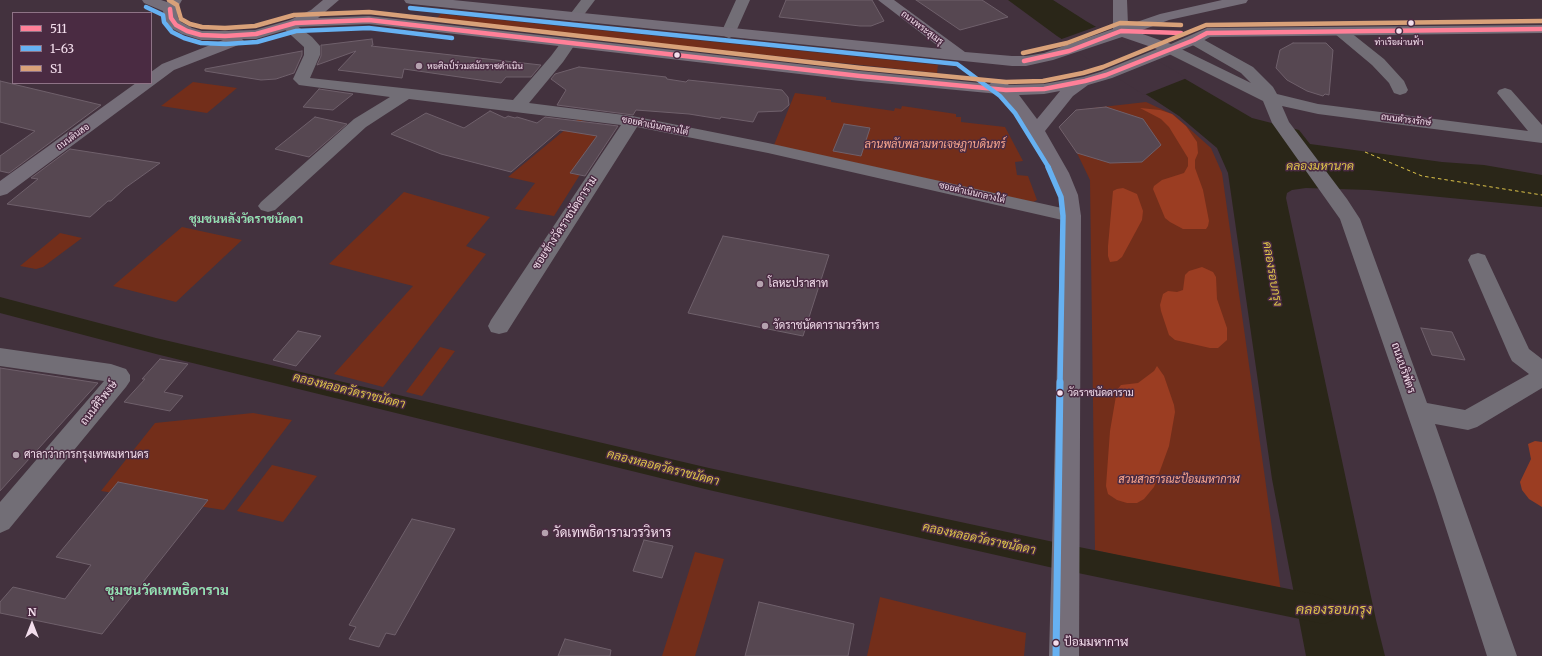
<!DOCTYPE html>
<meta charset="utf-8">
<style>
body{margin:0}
#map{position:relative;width:1542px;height:656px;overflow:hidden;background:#43323e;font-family:Merriweather,serif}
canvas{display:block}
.legend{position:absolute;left:12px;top:12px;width:140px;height:72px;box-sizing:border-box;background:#4a2b42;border:1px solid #8e7386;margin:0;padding:5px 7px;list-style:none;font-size:12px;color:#f3deec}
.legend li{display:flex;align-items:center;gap:8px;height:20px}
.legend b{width:20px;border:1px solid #8e7386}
.north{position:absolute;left:12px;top:604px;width:40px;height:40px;-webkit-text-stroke:3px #4a2b42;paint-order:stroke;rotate:0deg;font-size:11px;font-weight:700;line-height:16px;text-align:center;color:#f3deec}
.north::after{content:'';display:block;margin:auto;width:14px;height:18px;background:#f3deec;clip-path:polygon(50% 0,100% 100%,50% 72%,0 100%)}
</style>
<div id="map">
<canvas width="1542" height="656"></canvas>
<ul class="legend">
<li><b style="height:5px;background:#ff8098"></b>511</li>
<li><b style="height:5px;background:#66b1f2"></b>1-63</li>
<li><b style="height:5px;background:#d9a179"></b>S1</li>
</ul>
<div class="north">N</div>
</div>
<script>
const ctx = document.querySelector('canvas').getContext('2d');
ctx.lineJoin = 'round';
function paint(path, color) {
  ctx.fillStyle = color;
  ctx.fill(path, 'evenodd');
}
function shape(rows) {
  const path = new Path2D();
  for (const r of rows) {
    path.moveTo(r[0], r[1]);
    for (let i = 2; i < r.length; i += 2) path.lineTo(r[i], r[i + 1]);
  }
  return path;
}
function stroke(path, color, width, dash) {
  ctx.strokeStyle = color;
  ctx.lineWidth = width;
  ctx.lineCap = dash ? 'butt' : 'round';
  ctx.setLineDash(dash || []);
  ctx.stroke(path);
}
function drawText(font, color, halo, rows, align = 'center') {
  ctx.font = font + ' Merriweather,Sarabun,serif';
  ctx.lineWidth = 3;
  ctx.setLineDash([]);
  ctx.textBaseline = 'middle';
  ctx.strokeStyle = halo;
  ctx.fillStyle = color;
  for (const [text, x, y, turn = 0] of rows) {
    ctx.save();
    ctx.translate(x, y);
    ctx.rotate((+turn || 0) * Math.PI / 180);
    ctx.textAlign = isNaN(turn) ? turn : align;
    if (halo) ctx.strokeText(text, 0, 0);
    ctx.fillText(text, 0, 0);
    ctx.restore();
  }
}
paint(shape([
 [441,14,938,65,937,73,435,20],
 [193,82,237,88,207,113,161,106],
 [795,93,826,97,826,100,831,100,831,102,894,111,895,108,901,109,902,106,956,114,956,117,961,117,961,122,1005,127,1023,161,1015,162,1017,175,1028,176,1037,200,1033,202,774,145],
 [1146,102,1174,115,1211,148,1222,173,1281,592,1095,550,1090,180,1077,153,1059,127,1076,110],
 [578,119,608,130,554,216,515,209,535,183,508,177],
 [404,192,490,217,466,246,486,254,383,387,334,374,413,286,329,264],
 [182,227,242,240,176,302,113,286],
 [60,233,82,238,43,267,36,269,20,266],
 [440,347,455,351,422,396,406,392],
 [253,413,292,420,224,510,101,491,155,423],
 [272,465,317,476,283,522,237,511],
 [695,552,724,559,695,656,662,656],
 [880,597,1026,633,1024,656,867,656]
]), '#732e1a');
paint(shape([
 [1140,108,1160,110,1172,114,1186,126,1197,142,1198,153,1195,160,1195,168,1203,190,1209,221,1208,226,1206,229,1183,229,1170,222,1165,218,1153,189,1154,186,1162,180,1184,173,1188,166,1188,158,1169,127,1161,119],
 [1123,188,1137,194,1143,211,1142,220,1122,257,1117,261,1110,262,1108,256,1108,246,1113,191,1117,189],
 [1202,267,1213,272,1216,277,1217,299,1227,328,1227,340,1218,348,1210,348,1175,340,1169,335,1161,311,1160,305,1163,294,1168,291,1177,292,1183,290,1185,275,1189,271],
 [1157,366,1164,376,1174,405,1175,412,1169,446,1154,487,1144,499,1137,503,1127,503,1117,500,1108,494,1106,486,1110,431,1117,390,1121,385,1138,383,1154,371],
 [1535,441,1542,442,1542,507,1529,499,1522,490,1520,482,1531,459,1528,444]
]), '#9b3d22');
paint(shape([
 [1008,0,1053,0,1086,21,1252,118,1299,130,1310,144,1442,162,1484,165,1542,175,1542,207,1369,190,1306,188,1292,190,1287,193,1286,198,1376,620,1385,656,1306,656,1272,479,1228,173,1217,148,1179,116,1057,36]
]), '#2a2618');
paint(shape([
 [1098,26,1187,78,1144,95,1059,40]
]), '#43323e');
paint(shape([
 [0,297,156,338,709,468,1049,541,1324,596,1334,600,1338,610,1334,620,1324,624,1049,567,709,490,156,354,0,313,0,297]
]), '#2a2618');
stroke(shape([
 [1365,152,1422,176,1542,195]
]), '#ddc349', 1, [3.5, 3]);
const building = shape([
 [786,0,872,0,884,21,871,26,860,26,779,17,786,0],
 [916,0,982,0,1008,17,960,30,916,0],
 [372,39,373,45,371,46,541,65,531,77,506,77,501,83,404,69,402,78,338,70,356,51,317,65,321,56,321,45,323,45,372,39],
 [1293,43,1326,43,1333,50,1329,95,1325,94,1323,96,1307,91,1287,80,1276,68,1280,50,1293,43],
 [302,51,302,55,294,73,276,79,261,80,205,71,205,69,302,51],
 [579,67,666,77,667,79,686,82,688,80,782,90,788,97,789,105,782,111,758,112,753,122,721,117,720,119,689,114,636,110,633,115,557,105,566,90,551,79,555,74,579,67],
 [0,81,101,105,9,173,0,171,0,156,35,131,0,122,0,81],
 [319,89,353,94,333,110,303,107,319,89],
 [1106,107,1143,119,1161,145,1142,162,1110,163,1077,153,1059,127,1076,110,1106,107],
 [490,111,505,118,508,116,515,118,517,117,537,123,545,117,618,126,585,176,570,173,597,136,560,130,511,172,441,154,391,134,426,113,464,128,490,111],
 [315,117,347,124,309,157,275,149,315,117],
 [844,124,870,128,861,156,833,151,844,124],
 [70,149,160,163,125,188,111,201,108,201,90,217,7,204,38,179,31,178,70,149],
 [723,236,829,255,803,336,688,313,723,236],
 [1421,328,1452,332,1465,360,1432,355,1421,328],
 [298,331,321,336,296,366,273,360,298,331],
 [160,359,188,364,164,392,183,396,170,411,124,402,145,379,142,379,160,359],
 [0,368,98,383,0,491,0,368],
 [118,482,208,500,102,634,0,613,0,602,13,587,65,599,91,565,56,557,118,482],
 [412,519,455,529,395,635,386,633,379,647,349,639,356,627,349,625,412,519],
 [644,540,673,546,662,578,633,571,644,540],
 [759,602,854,624,848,656,745,656,759,602],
 [565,639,611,650,610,656,558,656,565,639]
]);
paint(building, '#564751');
stroke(building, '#6f606b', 1);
paint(shape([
 [581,0,595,0,580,20,575,21,570,20,568,17,581,0],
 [736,0,750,0,734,36,729,38,724,36,721,33,736,0],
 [288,22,293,23,312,37,320,46,320,55,310,78,513,100,551,56,563,40,568,38,573,40,576,43,563,62,529,103,632,116,768,143,1071,210,1078,212,1081,216,1078,220,1071,222,768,153,637,127,507,332,499,334,491,332,488,326,491,320,621,125,409,99,366,127,275,210,268,212,261,210,258,206,261,202,354,119,390,97,299,85,293,79,304,55,304,47,281,26,283,23,288,22],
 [1340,27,1345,28,1384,59,1404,81,1408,90,1406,93,1400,95,1394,93,1389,83,1372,65,1335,34,1333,31,1335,28,1340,27],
 [1194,35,1199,37,1253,67,1273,87,1277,94,1318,104,1528,131,1497,93,1499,90,1505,88,1511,90,1542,125,1542,143,1318,114,1282,106,1289,122,1347,199,1360,219,1427,403,1465,410,1529,374,1512,361,1509,355,1468,260,1471,255,1478,253,1485,255,1529,349,1542,359,1542,388,1477,427,1468,430,1435,424,1517,656,1487,656,1435,494,1340,219,1272,123,1263,101,1165,52,1162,49,1165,46,1170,44,1175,46,1251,83,1241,73,1189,43,1186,40,1189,37,1194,35],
 [0,348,111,364,126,369,130,375,130,381,126,387,9,529,0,533,0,502,104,381,0,366,0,348]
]), '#726e76');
paint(shape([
 [142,0,161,0,167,2,168,0,182,0,177,9,178,18,181,22,192,28,202,31,225,31,255,30,290,20,311,10,323,0,339,0,318,18,369,16,860,71,990,84,992,81,998,79,1004,81,1009,85,1044,84,1083,77,1100,72,1157,49,1122,37,1053,60,1026,66,1012,66,411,4,406,3,404,0,453,0,942,49,878,0,894,0,965,52,1012,56,1026,56,1044,53,1113,29,1113,0,1127,0,1128,25,1160,14,1222,0,1248,0,1246,3,1169,20,1137,32,1171,44,1207,28,1542,25,1542,33,1210,37,1199,43,1112,78,1088,85,1073,96,1045,131,1069,173,1078,195,1081,216,1079,656,1049,656,1061,216,1060,195,1051,173,1030,135,1009,103,999,94,860,81,369,24,296,27,256,39,242,39,244,41,241,44,174,70,7,194,0,196,0,181,136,83,151,83,151,72,162,64,223,40,201,40,182,34,171,28,164,18,163,11,144,3,142,0],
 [1060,91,1037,119,1019,95,1044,94,1060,91]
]), '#756e79');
stroke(shape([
 [170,9,171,18,176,25,187,31,201,35,225,36,256,34,295,23,369,20,860,76,1006,90,1044,89,1085,81,1106,75,1194,40,1207,33,1542,29],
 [1024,61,1069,51,1121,31,1181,33]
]), '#ff8098', 4.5);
stroke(shape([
 [146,7,163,15,164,22,172,32,184,38,201,43,226,44,257,42,296,31,369,28,452,38],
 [410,8,957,64,1000,96,1015,113,1049,168]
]), '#66b1f2', 4.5);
stroke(shape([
 [1048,167,1061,197,1063,216,1060,383]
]), '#66b1f2', 5.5);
stroke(shape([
 [1056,656,1060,382]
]), '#66b1f2', 7);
stroke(shape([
 [169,0,177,5,181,19,190,24,202,27,225,28,255,26,294,15,369,12,861,68,1006,82,1043,81,1083,73,1103,67,1206,25,1542,21],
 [1023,53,1067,43,1120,23,1181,25]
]), '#d9a179', 4.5);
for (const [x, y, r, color] of [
 [1411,23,3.5,"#f3deec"],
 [1399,31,3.5,"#f3deec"],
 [677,55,3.5,"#f3deec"],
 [419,66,4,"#b5a2af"],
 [760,284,4,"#b5a2af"],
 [765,326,4,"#b5a2af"],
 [1060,393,3.5,"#f3deec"],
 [16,455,4,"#b5a2af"],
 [545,533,4,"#b5a2af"],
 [1056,643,3.5,"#f3deec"]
]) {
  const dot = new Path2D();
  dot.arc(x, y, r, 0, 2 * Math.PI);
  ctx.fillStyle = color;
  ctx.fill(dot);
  stroke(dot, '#4a2b42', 1.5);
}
drawText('9px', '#f3deec', '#4a2b42', [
 ["ถนนพระสุเมรุ",922,28,37],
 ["ถนนดำรงรักษ์",1406,120,7],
 ["ซอยดำเนินกลางใต้",655,126,11],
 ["ถนนดินสอ",73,137,-36],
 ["ซอยดำเนินกลางใต้",972,193,13]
]);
drawText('9px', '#f3deec', '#4a2b42', [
 ["ท่าเรือผ่านฟ้า",1399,42]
]);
drawText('9px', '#f3deec', '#4a2b42', [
 ["หอศิลป์ร่วมสมัยราชดำเนิน",427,66]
], 'left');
drawText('10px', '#f3deec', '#4a2b42', [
 ["วัดราชนัดดาราม",1068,393]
], 'left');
drawText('italic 11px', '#fba78e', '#4a2b42', [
 ["ลานพลับพลามหาเจษฎาบดินทร์",935,145],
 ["สวนสาธารณะป้อมมหากาฬ",1179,480]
]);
drawText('11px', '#f3deec', '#4a2b42', [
 ["ซอยข้างวัดราชนัดดาราม",565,223,-57],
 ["ถนนบริพัตร",1403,368,71],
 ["ถนนศิริพงษ์",99,403,-52]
]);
drawText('11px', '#f3deec', '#4a2b42', [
 ["โลหะปราสาท",768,284],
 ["วัดราชนัดดารามวรวิหาร",773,326],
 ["ศาลาว่าการกรุงเทพมหานคร",24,455]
], 'left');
drawText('italic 12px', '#ddc349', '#4a2b42', [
 ["คลองมหานาค",1320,167],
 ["คลองรอบกรุง",1272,274,80],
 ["คลองหลอดวัดราชนัดดา",349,391,14],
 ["คลองหลอดวัดราชนัดดา",663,468,14],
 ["คลองหลอดวัดราชนัดดา",979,539,12]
]);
drawText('bold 12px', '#93e0b2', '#4a2b42', [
 ["ชุมชนหลังวัดราชนัดดา",246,220]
]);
drawText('12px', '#f3deec', '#4a2b42', [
 ["ป้อมมหากาฬ",1064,643]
], 'left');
drawText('13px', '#f3deec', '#4a2b42', [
 ["วัดเทพธิดารามวรวิหาร",553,533]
], 'left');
drawText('bold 14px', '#93e0b2', '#4a2b42', [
 ["ชุมชนวัดเทพธิดาราม",167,591]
]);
drawText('italic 14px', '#ddc349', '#4a2b42', [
 ["คลองรอบกรุง",1334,610]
]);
</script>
